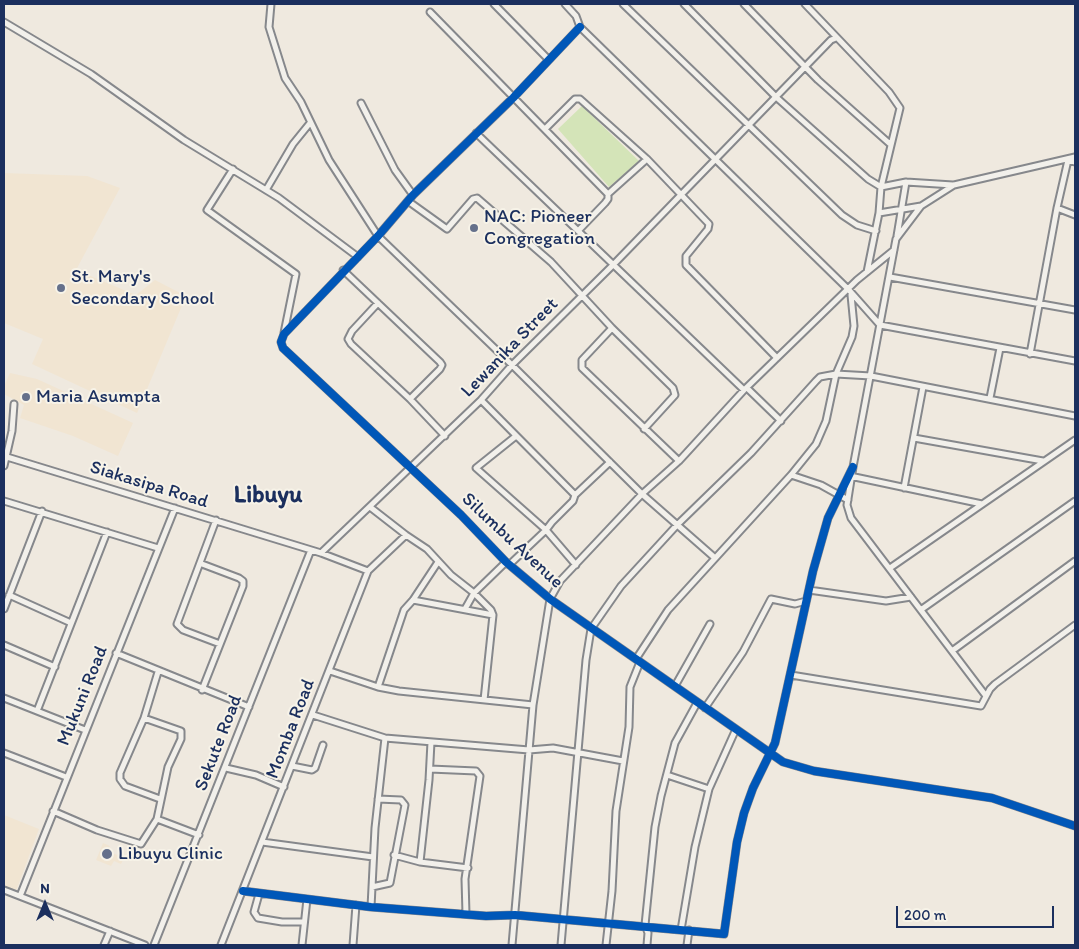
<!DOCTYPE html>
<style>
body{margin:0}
#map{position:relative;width:1079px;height:949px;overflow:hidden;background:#efe9df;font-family:Itim,sans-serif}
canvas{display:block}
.frame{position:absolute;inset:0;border:5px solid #1b2f5e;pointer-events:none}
.north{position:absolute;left:20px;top:879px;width:50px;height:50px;-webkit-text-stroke:4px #f7f3e8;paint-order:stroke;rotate:0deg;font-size:14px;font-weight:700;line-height:20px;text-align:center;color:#1b2f5e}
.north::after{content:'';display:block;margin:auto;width:18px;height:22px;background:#1b2f5e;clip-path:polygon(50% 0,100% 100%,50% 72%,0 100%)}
.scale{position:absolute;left:896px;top:906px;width:158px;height:22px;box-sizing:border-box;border:2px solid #1b2f5e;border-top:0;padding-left:6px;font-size:15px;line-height:18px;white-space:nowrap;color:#1b2f5e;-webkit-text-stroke:4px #f7f3e8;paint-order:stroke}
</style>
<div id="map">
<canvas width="1079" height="949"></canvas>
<div class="frame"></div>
<div class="north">N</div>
<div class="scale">200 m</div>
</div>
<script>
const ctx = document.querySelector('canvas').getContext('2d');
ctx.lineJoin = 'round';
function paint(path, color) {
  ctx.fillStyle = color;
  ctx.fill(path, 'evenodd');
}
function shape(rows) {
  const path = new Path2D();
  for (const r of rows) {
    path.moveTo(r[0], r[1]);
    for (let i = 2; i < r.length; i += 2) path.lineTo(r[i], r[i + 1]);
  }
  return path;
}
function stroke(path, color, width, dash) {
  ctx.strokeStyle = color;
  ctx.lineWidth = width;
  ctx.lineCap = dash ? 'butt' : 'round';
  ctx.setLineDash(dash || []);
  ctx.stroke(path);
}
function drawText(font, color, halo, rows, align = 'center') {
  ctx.font = font + ' Itim,sans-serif';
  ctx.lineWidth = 4;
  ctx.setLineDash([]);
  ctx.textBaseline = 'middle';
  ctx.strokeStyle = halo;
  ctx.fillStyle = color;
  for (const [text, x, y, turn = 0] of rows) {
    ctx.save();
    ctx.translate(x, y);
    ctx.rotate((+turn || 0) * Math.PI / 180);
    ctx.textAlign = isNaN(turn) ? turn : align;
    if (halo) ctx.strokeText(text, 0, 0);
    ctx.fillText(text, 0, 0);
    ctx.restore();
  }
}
paint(shape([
 [4,173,87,176,120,188,76,270,136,295,155,280,186,296,137,413,32,364,43,339,4,323],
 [10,373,37,379,133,423,118,456,73,436,20,418,24,405,4,394,4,386],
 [4,815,39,829,16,891,4,886],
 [103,843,110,846,108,851,124,858,121,864,114,861,111,866,96,860]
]), '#f1e5d2');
paint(shape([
 [582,106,639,161,609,187,558,129]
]), '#d4e4b8');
const minor = shape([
 [271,4,269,27,285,78,301,102,329,160,378,236,512,365,642,494,715,558],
 [494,4,548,59],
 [565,4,576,16,580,27,849,290,880,325,1075,361],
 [623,4,842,215,857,225,876,231],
 [684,4,776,97,868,179,881,187,906,182,953,185],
 [744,4,818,80,890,144],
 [805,4,889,92,900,108,881,187,879,213,867,272],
 [430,12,608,194,608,199,605,203,578,231],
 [4,22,91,74,184,140,279,198,358,257],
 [580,27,513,98,413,195,378,236,284,334,281,342,283,348,461,515,506,562,550,599,783,762,814,771,992,798,1075,826],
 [361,103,395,170,413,195],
 [546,128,575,99,580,99,647,159,709,224,708,229,686,256,686,265,777,358],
 [476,133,744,390],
 [233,169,207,210,296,274,284,333],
 [266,190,293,144,310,123],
 [608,194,647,159],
 [408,201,447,229,473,199,477,198,551,262,612,328,673,388,675,395,644,429],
 [1057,208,1075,215],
 [879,213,921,206],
 [897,236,906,182],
 [343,270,440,362,442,365,440,369,410,399,445,436],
 [890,277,1075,310],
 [378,303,352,331,348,339,351,344,410,399],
 [612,328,582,360,582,368,679,461],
 [1030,354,1057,208,1068,160,1075,162],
 [747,388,781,421],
 [990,398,1000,348],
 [481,400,575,495,610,462],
 [516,436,476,468,546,530,552,522,573,501,575,495],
 [914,438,1043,461],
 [7,457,321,553,368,571],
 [4,466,12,431,14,404],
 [791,475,821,485,848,500],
 [850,476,982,504],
 [904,488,923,387],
 [4,501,158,548],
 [370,507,406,535,427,549,451,575,474,593,491,610,493,615,484,700],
 [216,520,177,624,183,630,220,644],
 [321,553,481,400,512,365,613,265,831,40,836,38],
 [202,564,239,578,243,581,243,586,202,690],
 [509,565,546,530,576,565],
 [890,568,1075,440],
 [809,590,886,601,911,597],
 [9,595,71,623],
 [413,600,493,615],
 [4,609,42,511],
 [465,609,474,593,506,562],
 [922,609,1075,501],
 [4,645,55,667],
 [952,651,1075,561],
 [116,653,249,707],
 [636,659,668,610,791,475,816,444,826,421,836,374,852,337,854,326,851,295],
 [330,671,378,687,399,691,533,705],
 [158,672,144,718,120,773,120,779,125,786,160,799],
 [791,675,981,706,990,689,995,684,1075,625],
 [675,686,710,624],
 [378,687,404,610,413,600,438,562],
 [986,696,851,518,847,505,853,467,896,239,921,206,954,185,1075,157],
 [4,698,85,730],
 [705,708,743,652,771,599,795,604,806,601],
 [37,711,107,532],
 [313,715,385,738,529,750,553,748,623,761],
 [4,753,66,777],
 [292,766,312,770,315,768,323,745],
 [226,768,256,775,284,787],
 [430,769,476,771,480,776,465,879,466,914],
 [667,775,709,789,695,847,681,930],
 [709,789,736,729],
 [53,811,97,830,141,844,157,819,168,767,181,739,181,731,144,718],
 [157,819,199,835],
 [262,842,373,857],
 [394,855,420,862,468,868],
 [420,862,429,780,431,742],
 [372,887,390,883,405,805,401,800,378,799],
 [4,890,145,945],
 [243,891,371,907,486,916,515,915,724,934,737,842,744,813,753,788,775,743,813,571,828,518,853,467],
 [259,894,254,912,258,918,282,922,304,922],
 [20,896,175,508],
 [371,907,375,828,385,738],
 [104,945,110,931],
 [154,945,311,550],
 [221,945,368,571,406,535],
 [302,945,307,899],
 [353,945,356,905],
 [512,945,533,705,550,599,560,581,642,494,679,461,744,390,857,280,894,250],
 [561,945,586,660,591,629,621,586,677,525,751,453,816,381,820,377,836,374,871,376,1075,416],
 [606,945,612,891,616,811,629,727,630,687,640,662],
 [647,945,648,933,645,925,655,827,661,796,675,743,697,703],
 [687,945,689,930]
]);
stroke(minor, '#86888c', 9);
stroke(minor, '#f2f0eb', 5);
stroke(shape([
 [580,27,513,98,413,195,378,236,284,334,281,342,283,348,461,515,506,562,550,599,783,762,814,771,992,798,1075,826],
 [243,891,371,907,486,916,515,915,724,934,737,842,744,813,753,788,775,743,813,571,828,518,853,467]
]), '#0057b8', 8);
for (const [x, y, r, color] of [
 [474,228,5,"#65708b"],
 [61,288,5,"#65708b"],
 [26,397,5,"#65708b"],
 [107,854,6,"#65708b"]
]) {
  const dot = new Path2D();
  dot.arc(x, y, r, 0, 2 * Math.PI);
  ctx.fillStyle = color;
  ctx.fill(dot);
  stroke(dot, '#f7f3e8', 2);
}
drawText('19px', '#1b2f5e', '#f7f3e8', [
 ["NAC: Pioneer",484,217],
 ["Congregation",484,239],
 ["St. Mary's",71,277],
 ["Secondary School",71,299],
 ["Maria Asumpta",36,397],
 ["Libuyu Clinic",118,854]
], 'left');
drawText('19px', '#1b2f5e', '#f7f3e8', [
 ["Lewanika Street",510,348,-46],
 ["Siakasipa Road",149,485,17],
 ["Silumbu Avenue",512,541,43],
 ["Mukuni Road",83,696,-68],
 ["Momba Road",291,729,-69],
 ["Sekute Road",219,743,-69]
]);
drawText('bold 24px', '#1b2f5e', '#f7f3e8', [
 ["Libuyu",268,496]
]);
</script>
